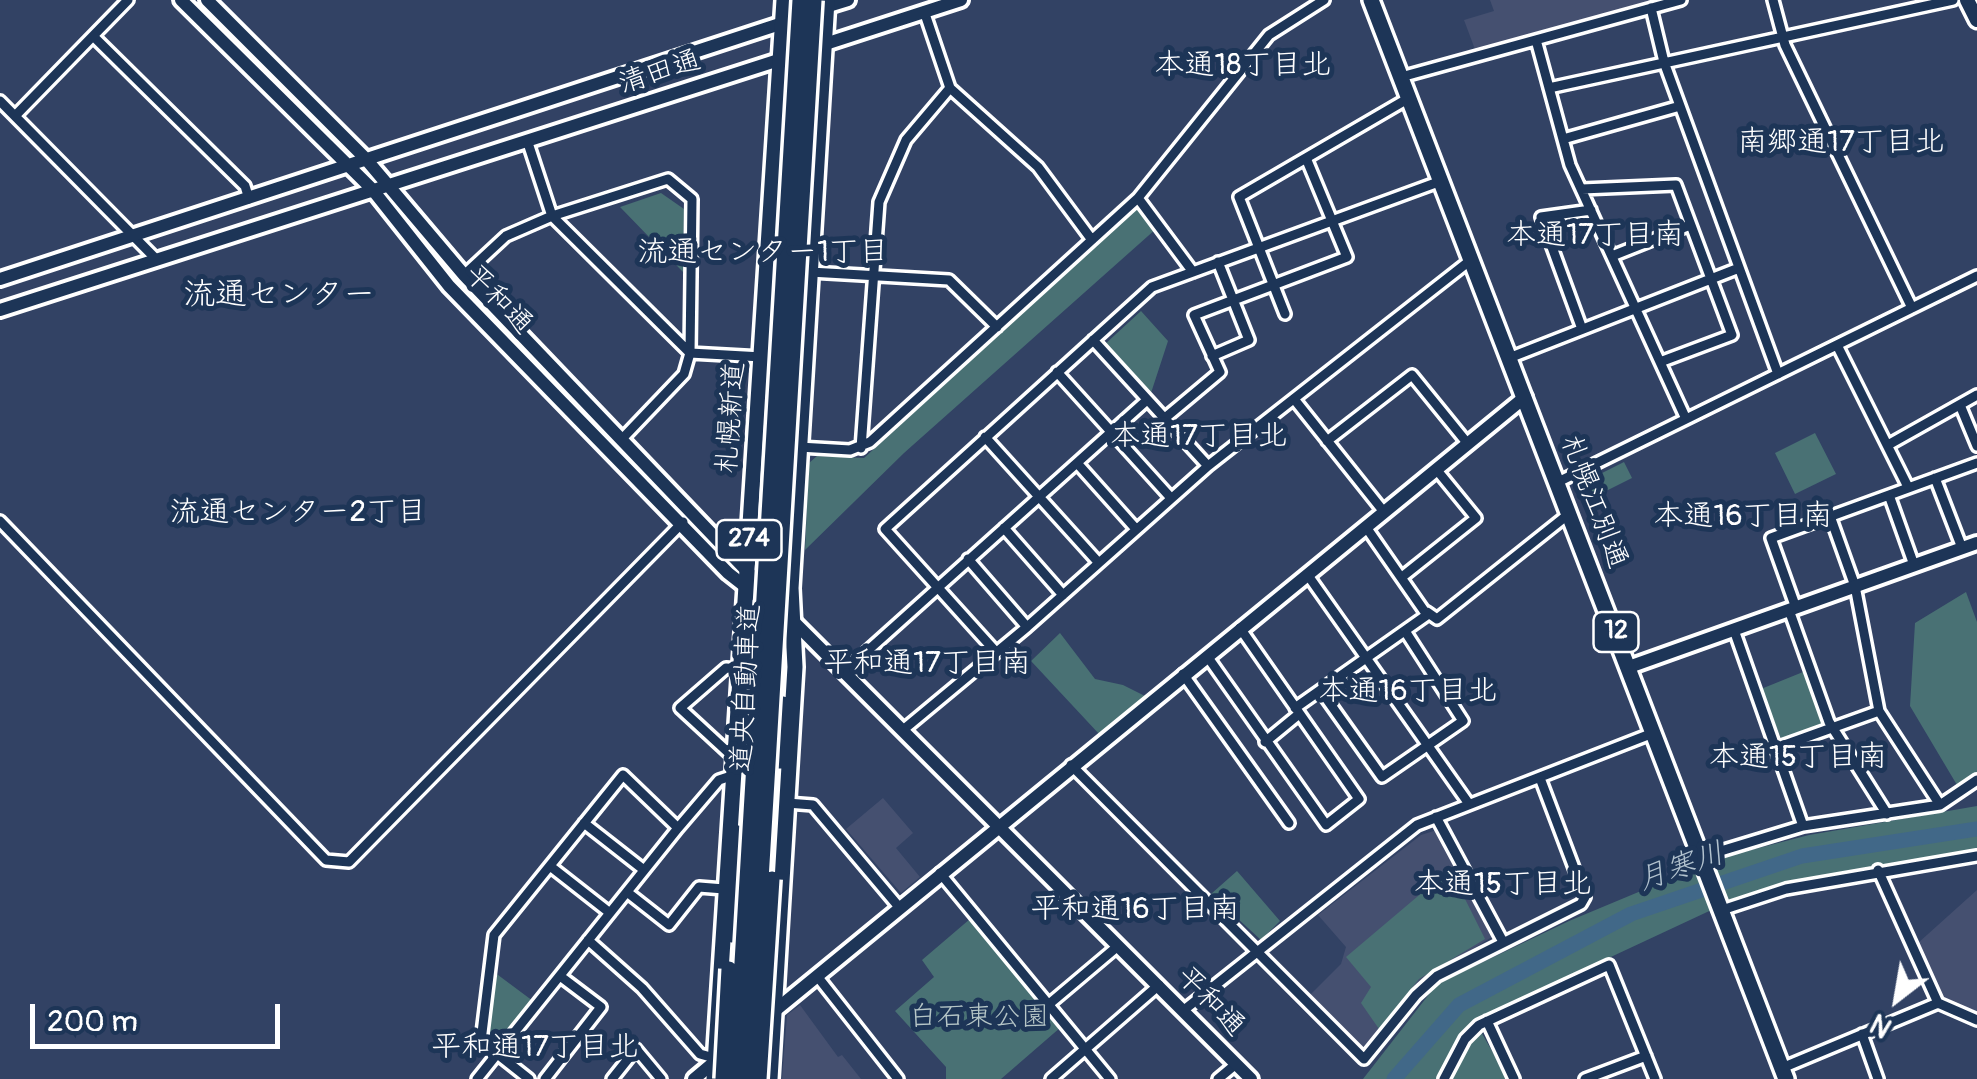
<!DOCTYPE html>
<meta charset="utf-8">
<style>
body{margin:0}
#map{position:relative;width:1977px;height:1079px;overflow:hidden;background:#324264;font-family:Pangolin,sans-serif}
canvas{display:block}
.north{position:absolute;left:1847px;top:949px;width:100px;height:100px;-webkit-text-stroke:8px #1d3557;paint-order:stroke;rotate:211deg;font-size:28px;font-weight:700;line-height:40px;text-align:center;color:#fff}
.north::after{content:'';display:block;margin:auto;width:35px;height:45px;background:#fff;clip-path:polygon(50% 0,100% 100%,50% 72%,0 100%)}
.scale{position:absolute;left:30px;top:1004px;width:250px;height:45px;box-sizing:border-box;border:5px solid #fff;border-top:0;padding-left:12px;font-size:30px;line-height:35px;white-space:nowrap;color:#fff;-webkit-text-stroke:8px #1d3557;paint-order:stroke}
</style>
<div id="map">
<canvas width="1977" height="1079"></canvas>
<div class="north">N</div>
<div class="scale">200 m</div>
</div>
<script>
const ctx = document.querySelector('canvas').getContext('2d');
ctx.lineJoin = 'round';
function paint(path, color) {
  ctx.fillStyle = color;
  ctx.fill(path, 'evenodd');
}
function shape(rows) {
  const path = new Path2D();
  for (const r of rows) {
    path.moveTo(r[0], r[1]);
    for (let i = 2; i < r.length; i += 2) path.lineTo(r[i], r[i + 1]);
  }
  return path;
}
function stroke(path, color, width, dash) {
  ctx.strokeStyle = color;
  ctx.lineWidth = width;
  ctx.lineCap = dash ? 'butt' : 'round';
  ctx.setLineDash(dash || []);
  ctx.stroke(path);
}
function drawText(font, color, halo, rows, align = 'center') {
  ctx.font = font + ' Pangolin,"Klee One",sans-serif';
  ctx.lineWidth = 10;
  ctx.setLineDash([]);
  ctx.textBaseline = 'middle';
  ctx.strokeStyle = halo;
  ctx.fillStyle = color;
  for (const [text, x, y, turn = 0] of rows) {
    ctx.save();
    ctx.translate(x, y);
    ctx.rotate((+turn || 0) * Math.PI / 180);
    ctx.textAlign = isNaN(turn) ? turn : align;
    if (halo) ctx.strokeText(text, 0, 0);
    ctx.fillText(text, 0, 0);
    ctx.restore();
  }
}
paint(shape([
 [1490,0,1655,0,1655,1,1476,52,1464,20,1494,11],
 [883,798,913,833,896,848,920,877,901,893,846,829],
 [1437,830,1492,937,1430,975,1362,1048,1309,996,1341,964,1346,947,1318,915,1421,835],
 [1977,890,1977,1014,1943,1000,1918,943],
 [800,1005,838,1057,842,1055,861,1079,782,1079,787,1015]
]), '#455070');
paint(shape([
 [661,193,684,209,683,272,620,207],
 [1140,206,1157,228,904,453,805,550,809,463,817,456,864,458],
 [1141,311,1168,341,1150,396,1104,345],
 [1815,433,1836,474,1795,494,1775,453],
 [1624,462,1632,478,1598,495,1603,506,1587,506,1578,485],
 [1966,592,1977,622,1977,772,1957,785,1910,706,1915,623],
 [1060,633,1095,679,1123,685,1147,697,1100,735,1031,661],
 [1803,672,1825,723,1782,741,1761,689],
 [1977,806,1977,852,1817,876,1735,899,1478,1019,1461,1034,1437,1079,1363,1079,1437,984,1569,921,1720,858,1809,835],
 [1450,869,1485,939,1419,979,1379,1029,1361,1003,1371,987,1346,957],
 [1237,871,1280,921,1261,940,1211,894],
 [970,919,1061,1027,1001,1079,946,1079,946,1067,895,1011,934,977,922,960],
 [494,972,533,1001,495,1046,486,1039],
 [1480,1030,1508,1079,1449,1079,1467,1044]
]), '#497174');
stroke(shape([
 [1394,1079,1459,1005,1631,914,1802,856,1977,829]
]), '#416888', 15);
const street = shape([
 [1773,0,1785,45,1912,308],
 [1651,8,1664,62,1778,374],
 [924,11,950,88,1038,167,1092,240],
 [93,36,245,186,249,199],
 [1536,40,1570,165,1686,419],
 [1401,77,1681,0],
 [1549,88,1953,0],
 [0,101,156,259],
 [15,116,128,0],
 [1563,139,1680,106],
 [528,143,552,216,690,353,762,357],
 [1582,189,1676,185,1732,335,1660,362],
 [1138,198,1193,272],
 [1612,256,1690,225],
 [810,272,949,280,997,327],
 [464,275,506,236,552,216,668,179,692,199,690,353,684,374,621,440],
 [1285,314,1239,197,1409,98],
 [1582,329,1541,217,1591,210],
 [1093,340,1208,466],
 [1837,345,1908,487],
 [1212,356,1249,340,1218,262],
 [1509,358,1739,268],
 [1057,372,1171,498],
 [1294,399,1384,512],
 [1960,405,1977,446],
 [1165,418,1220,372,1194,315,1347,257,1306,158],
 [985,437,1098,562],
 [1327,441,1412,375,1468,444],
 [1888,445,1977,395],
 [799,447,850,450,870,442,1138,198,1269,35,1324,0],
 [861,448,879,202,906,140,950,88],
 [1077,463,1136,529],
 [1935,478,1962,548],
 [1558,482,1977,276],
 [1889,495,1914,565],
 [1830,516,1855,586,1879,711,1940,805],
 [0,521,326,860,349,862,683,522],
 [1004,528,1063,595],
 [968,559,1027,627],
 [1307,574,1469,804],
 [1402,577,1476,518,1436,469],
 [1796,608,1771,538,1977,463],
 [1789,610,1829,722,1887,814],
 [1427,612,1437,619,1570,513],
 [1734,630,1803,826],
 [996,652,885,529,1152,287,1441,181],
 [1207,656,1326,825,1359,799,1240,628],
 [845,671,1147,400],
 [1183,674,1289,823],
 [1321,691,1382,777,1463,721,1405,631],
 [1295,708,1427,615,1366,527],
 [903,730,1027,627,1208,466,1472,259],
 [1265,742,1299,714],
 [1776,748,1879,711],
 [732,756,680,708,726,668,739,669],
 [1071,765,1364,1059,1416,995,1437,976,1581,904,1585,897,1540,778],
 [787,803,813,805,899,907],
 [1436,817,1502,940],
 [584,823,644,870],
 [1701,857,1803,826,1940,805,1977,780],
 [550,866,610,913],
 [1878,870,1938,1003],
 [940,873,1110,1079],
 [627,892,669,925,699,887,724,889],
 [1722,910,1786,889,1977,856],
 [588,940,642,988,700,1054,714,1058],
 [817,976,898,1079],
 [1048,1005,1118,946],
 [1184,1010,1417,825,1653,733],
 [1487,1021,1514,1079],
 [1862,1034,1878,1079],
 [1782,1068,1938,1003,1977,1020],
 [477,1079,678,828,719,780,731,776],
 [529,1079,481,1041,494,935,623,775,678,828],
 [545,1079,601,1007,560,976],
 [612,1079,636,1049,661,1079],
 [1051,1079,1159,985],
 [1218,1079,1236,1064],
 [1444,1079,1465,1039,1479,1025,1609,965,1655,1079],
 [1585,1079,1646,1056]
]);
const secondary = shape([
 [181,0,372,189,449,286,728,573,770,606],
 [207,0,365,158,464,275,769,594],
 [822,8,848,0],
 [816,47,961,0],
 [0,279,789,21],
 [0,310,788,57],
 [788,616,1251,1079],
 [1629,667,1977,543],
 [772,1013,1525,397],
 [694,1079,719,1058]
]);
const primary = shape([
 [1967,0,1977,20]
]);
const highway = shape([
 [1371,0,1786,1079],
 [779,761,783,704],
 [732,935,738,833],
 [714,1079,784,0],
 [770,1079,795,667,791,588,827,0]
]);
stroke(street, '#fff', 16);
stroke(secondary, '#fff', 20);
stroke(primary, '#fff', 21);
stroke(highway, '#fff', 22);
stroke(street, '#1d3557', 9);
stroke(secondary, '#1d3557', 12);
stroke(primary, '#1d3557', 14);
stroke(highway, '#1d3557', 15);
const highwayBridge = shape([
 [723,1079,729,969],
 [735,1079,800,0],
 [749,1079,814,0],
 [759,1079,772,879]
]);
stroke(highwayBridge, '#fff', 22, []);
stroke(highwayBridge, '#1d3557', 15);
for (const [x, y, w] of [
 [749,540,65],
 [1616,632,45]
]) {
  const box = new Path2D();
  box.roundRect(x - w / 2, y - 20, w, 40, 8);
  ctx.fillStyle = '#1d3557';
  ctx.fill(box);
  stroke(box, '#fff', 2.5);
}
drawText('bold 25px', '#fff', null, [
 ["274",749,540],
 ["12",1616,632]
]);
drawText('28px', '#fff', '#1d3557', [
 ["清田通",660,73,-18],
 ["平和通",498,300,46],
 ["札幌新道",732,418,-86],
 ["札幌江別通",1593,502,69],
 ["道央自動車道",747,688,-87],
 ["平和通",1210,1002,46]
]);
drawText('28px', '#b6c6c7', '#1d3557', [
 ["白石東公園",979,1018]
]);
drawText('30px', '#fff', '#1d3557', [
 ["本通18丁目北",1243,66],
 ["南郷通17丁目北",1841,143],
 ["本通17丁目南",1595,236],
 ["流通センター1丁目",763,253],
 ["本通17丁目北",1199,437],
 ["流通センター2丁目",298,513],
 ["本通16丁目南",1743,517],
 ["平和通17丁目南",927,664],
 ["本通16丁目北",1408,692],
 ["本通15丁目南",1798,758],
 ["本通15丁目北",1503,885],
 ["平和通16丁目南",1135,910],
 ["平和通17丁目北",535,1048]
]);
drawText('italic 30px', '#b3c3cf', '#1d3557', [
 ["月寒川",1681,868,-19]
]);
drawText('32px', '#fff', '#1d3557', [
 ["流通センター",279,296]
]);
</script>
